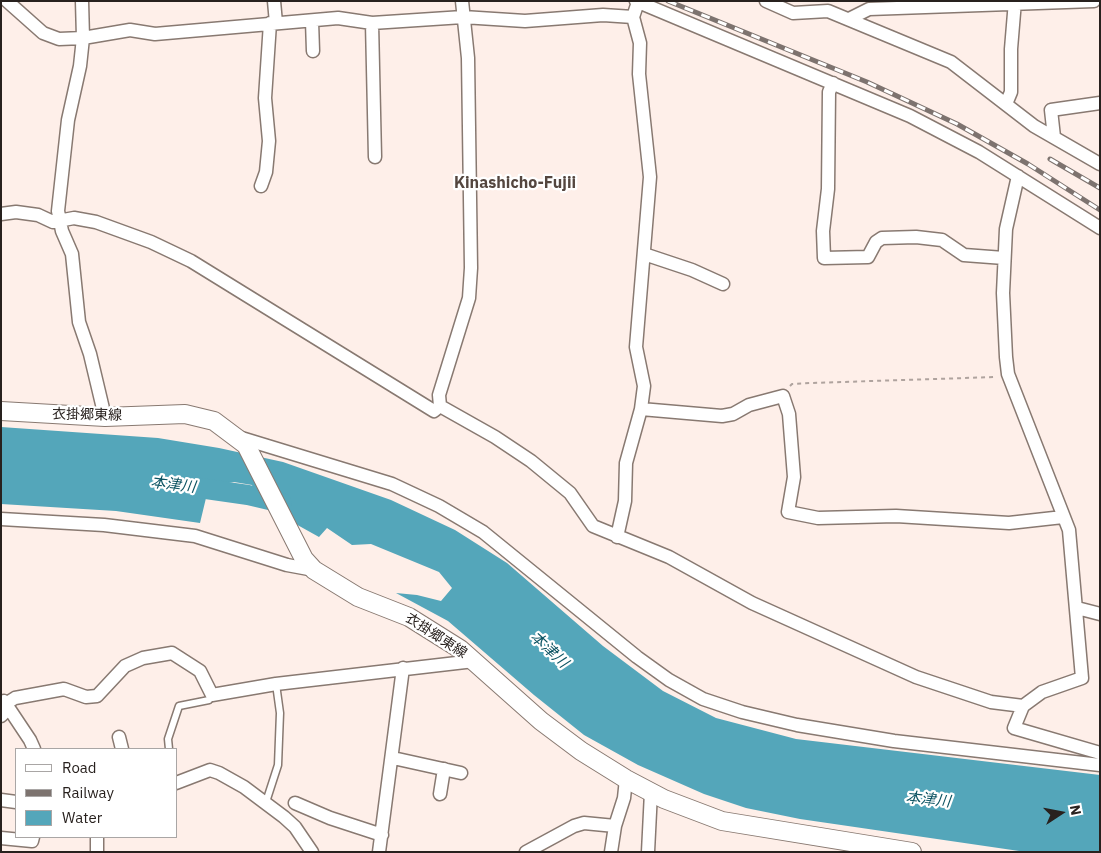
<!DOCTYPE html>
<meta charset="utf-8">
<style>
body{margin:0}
#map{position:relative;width:1101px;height:853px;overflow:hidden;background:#feefe9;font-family:"IBM Plex Sans",sans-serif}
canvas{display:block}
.frame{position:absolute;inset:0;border:2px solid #28211e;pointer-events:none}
.legend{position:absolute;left:15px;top:748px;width:162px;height:90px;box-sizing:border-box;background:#fff;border:1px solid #a9a6a5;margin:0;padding:6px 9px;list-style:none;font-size:15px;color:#28211e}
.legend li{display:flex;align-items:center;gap:10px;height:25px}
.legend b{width:25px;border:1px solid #a9a6a5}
.north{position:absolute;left:1036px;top:788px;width:50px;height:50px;-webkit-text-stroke:4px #fff;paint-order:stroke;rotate:79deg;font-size:14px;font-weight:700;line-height:20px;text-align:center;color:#28211e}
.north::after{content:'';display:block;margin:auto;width:18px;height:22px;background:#28211e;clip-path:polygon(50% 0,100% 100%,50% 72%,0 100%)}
</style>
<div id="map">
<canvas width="1101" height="853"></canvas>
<div class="frame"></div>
<ul class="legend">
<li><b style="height:6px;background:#fff"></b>Road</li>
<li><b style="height:6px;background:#7d736f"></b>Railway</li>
<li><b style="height:14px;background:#54a6ba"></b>Water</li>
</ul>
<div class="north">N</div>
</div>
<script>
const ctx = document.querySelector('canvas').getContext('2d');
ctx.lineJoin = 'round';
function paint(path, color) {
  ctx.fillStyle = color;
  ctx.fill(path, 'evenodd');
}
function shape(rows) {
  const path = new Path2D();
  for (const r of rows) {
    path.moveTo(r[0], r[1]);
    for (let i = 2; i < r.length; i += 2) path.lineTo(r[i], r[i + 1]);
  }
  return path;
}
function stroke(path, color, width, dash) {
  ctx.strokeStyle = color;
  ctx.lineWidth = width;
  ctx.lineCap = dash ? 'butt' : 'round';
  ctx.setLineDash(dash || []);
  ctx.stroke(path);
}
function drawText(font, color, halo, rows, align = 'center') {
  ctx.font = font + ' "IBM Plex Sans","Noto Sans JP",sans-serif';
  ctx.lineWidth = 4.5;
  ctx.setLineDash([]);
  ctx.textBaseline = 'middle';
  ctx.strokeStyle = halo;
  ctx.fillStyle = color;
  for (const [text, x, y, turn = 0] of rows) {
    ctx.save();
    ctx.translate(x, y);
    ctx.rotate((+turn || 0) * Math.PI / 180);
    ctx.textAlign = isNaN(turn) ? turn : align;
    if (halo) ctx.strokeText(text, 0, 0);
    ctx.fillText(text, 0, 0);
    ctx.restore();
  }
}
paint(shape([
 [1,427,158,438,219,448,283,462,391,500,455,530,507,563,603,646,663,691,716,718,796,739,1100,775,1100,852,1026,852,800,819,746,808,704,794,638,765,584,735,534,695,448,621,396,593,417,595,441,601,452,588,439,572,371,544,352,545,327,528,319,537,258,503,252,485,234,482,212,486,206,498,200,523,116,511,1,504]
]), '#54a6ba');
stroke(shape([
 [185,486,248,495,282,503]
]), '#54a6ba', 20);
const lane = shape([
 [169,749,168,739,179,706,209,700,212,695],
 [266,802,278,765,280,713,276,684]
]);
const street = shape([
 [7,1,43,33,59,39,83,38,130,30,155,34,338,18,372,23,463,17,525,21,603,15,633,17],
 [82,1,83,38,80,66,68,120,58,211,62,231,72,254,79,322,90,354,105,417],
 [274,1,276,23],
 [462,1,468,58,471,268,469,298,439,395,440,406,495,437,531,461,570,493,593,526,669,557,752,603,916,677,991,702,1023,706],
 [636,1,910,116,979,152,1100,228],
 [766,1,793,13,828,11,951,62,1034,126,1100,164],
 [849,19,869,9,1094,1],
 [312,21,313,51],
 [372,23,375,157],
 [833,83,829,92,828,189,823,231,824,258,868,257,876,242,882,238,916,237,942,240,964,255,1004,258],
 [1006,104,1011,92,1011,49,1015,1],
 [1054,137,1051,110,1100,103],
 [1018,176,1006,229,1003,293,1006,357,1008,374,1069,530,1082,678,1042,692,1023,706,1014,728,1100,753],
 [261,186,266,172,269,141,265,98,270,23],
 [1,214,16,212,38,215,53,222,74,218,96,222,151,242,191,261,434,411,440,406],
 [644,254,692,270,723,284],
 [641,409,722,416,733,414,749,405,783,396,789,414,794,477,788,512,818,518,896,516,1009,523,1063,517],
 [238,437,392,484,439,506,483,532,637,657,669,680,703,699,742,712,797,725,894,741,1100,765],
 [1,519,104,525,195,536,287,565,314,570],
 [617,537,625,501,626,463,641,409,644,386,636,347,650,177,639,74,640,43,633,17,638,2],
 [1077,608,1100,614],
 [4,701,30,740,34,749],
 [1,716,7,710,7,703,15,698,64,689,86,697,97,696,125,666,143,658,172,653,200,671,212,695,276,684,474,661],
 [119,737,122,749],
 [393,758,461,773],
 [176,783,210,770,219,773,244,787,284,817,295,827,312,852],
 [440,794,444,769],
 [1,800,16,802],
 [295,803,330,818,382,835],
 [97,837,97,852],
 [1,838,32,841,33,837],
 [379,852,403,668],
 [526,852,574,826,584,823,615,826],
 [611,852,615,826,624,798,626,779],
 [648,852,651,792]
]);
const secondary = shape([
 [1,411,105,417,185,414,214,421,246,445,304,559,314,570,358,597,409,617,460,649,541,721,581,751,626,779,664,799,722,821,912,852]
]);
stroke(lane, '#887971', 9);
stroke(street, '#887971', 15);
stroke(secondary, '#887971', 20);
stroke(shape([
 [790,386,792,384,811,383,996,377]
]), '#afa39e', 2, [4, 4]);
stroke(lane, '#fff', 6);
stroke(street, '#fff', 12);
stroke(secondary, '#fff', 18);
const rail = shape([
 [668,1,867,82,957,124,1028,164,1100,210],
 [1050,159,1100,188]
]);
stroke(rail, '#7d736f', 5);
stroke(rail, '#fff', 3, [9]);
drawText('14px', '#28211e', '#fff', [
 ["衣掛郷東線",87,415,1],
 ["衣掛郷東線",436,636,33]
]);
drawText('italic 15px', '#0d5463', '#fff', [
 ["本津川",173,485,7],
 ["本津川",549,650,43],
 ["本津川",928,800,6]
]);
drawText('bold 16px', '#54463f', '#fff', [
 ["Kinashicho-Fujii",515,183]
]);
</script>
